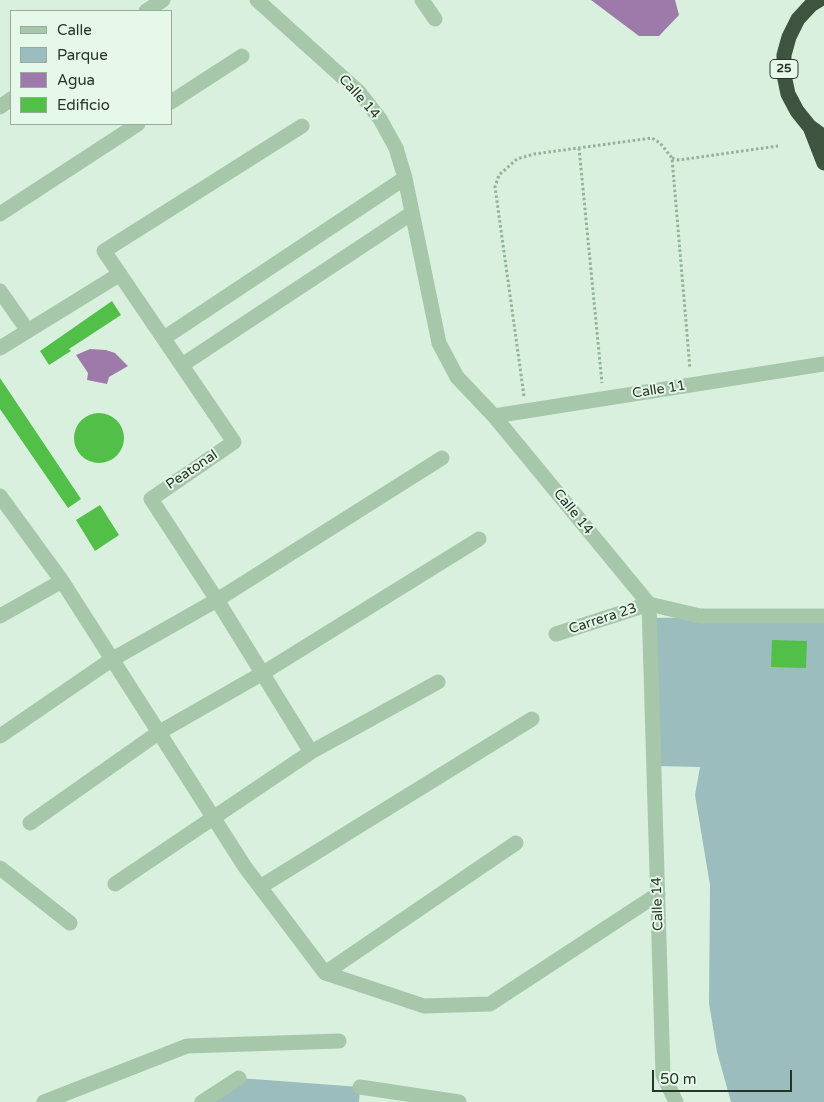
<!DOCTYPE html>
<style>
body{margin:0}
#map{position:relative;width:824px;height:1102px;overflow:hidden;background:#daf0de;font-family:"Varela Round",sans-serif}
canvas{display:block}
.legend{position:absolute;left:10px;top:10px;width:162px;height:115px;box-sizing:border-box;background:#e6f8ea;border:1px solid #9aaa9c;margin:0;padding:6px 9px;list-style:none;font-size:15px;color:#273427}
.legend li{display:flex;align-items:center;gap:10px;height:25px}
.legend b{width:25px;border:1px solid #9aaa9c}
.scale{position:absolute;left:652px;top:1070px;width:140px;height:22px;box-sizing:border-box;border:2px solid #273427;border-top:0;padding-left:6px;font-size:15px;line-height:18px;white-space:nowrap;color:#273427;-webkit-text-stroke:4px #e6f8ea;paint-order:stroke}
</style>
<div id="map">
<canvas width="824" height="1102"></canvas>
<ul class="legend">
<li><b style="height:6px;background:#a7c7ab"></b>Calle</li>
<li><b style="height:14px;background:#9bbdbe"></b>Parque</li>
<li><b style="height:14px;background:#9e7aab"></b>Agua</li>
<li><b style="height:14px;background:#52bf49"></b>Edificio</li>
</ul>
<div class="scale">50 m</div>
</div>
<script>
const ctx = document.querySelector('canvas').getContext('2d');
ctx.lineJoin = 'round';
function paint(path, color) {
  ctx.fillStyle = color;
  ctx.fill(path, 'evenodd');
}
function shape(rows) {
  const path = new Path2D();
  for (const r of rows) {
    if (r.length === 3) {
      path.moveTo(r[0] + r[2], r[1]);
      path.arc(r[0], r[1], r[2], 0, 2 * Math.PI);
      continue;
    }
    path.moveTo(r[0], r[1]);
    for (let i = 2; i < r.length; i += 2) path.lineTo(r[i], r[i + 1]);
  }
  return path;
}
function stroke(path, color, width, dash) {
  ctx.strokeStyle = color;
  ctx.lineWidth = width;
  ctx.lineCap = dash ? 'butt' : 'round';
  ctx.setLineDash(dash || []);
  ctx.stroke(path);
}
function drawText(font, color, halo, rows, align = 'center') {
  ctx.font = font + ' "Varela Round",sans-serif';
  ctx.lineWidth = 4;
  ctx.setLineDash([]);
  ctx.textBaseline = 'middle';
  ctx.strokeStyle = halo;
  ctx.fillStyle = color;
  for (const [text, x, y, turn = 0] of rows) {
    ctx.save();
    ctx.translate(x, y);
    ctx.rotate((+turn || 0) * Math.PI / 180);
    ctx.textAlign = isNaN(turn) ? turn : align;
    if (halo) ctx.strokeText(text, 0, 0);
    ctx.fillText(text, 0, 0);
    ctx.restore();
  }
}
paint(shape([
 [824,616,824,1102,731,1102,717,1052,709,1003,710,885,695,795,700,767,654,766,649,618],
 [239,1078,360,1087,359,1102,201,1102]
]), '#9bbdbe');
paint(shape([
 [591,0,675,0,679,15,659,36,639,36],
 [90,349,106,350,115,353,128,366,109,377,107,384,87,380,88,373,76,355]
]), '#9e7aab');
paint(shape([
 [112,301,121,315,69,349,71,351,49,365,40,351],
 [0,378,81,499,68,508,0,409],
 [99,438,25],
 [100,505,119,535,95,551,76,520],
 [772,640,807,641,806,668,771,667]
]), '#52bf49');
stroke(shape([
 [579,148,602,383],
 [672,158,679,160,778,146],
 [524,396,495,187,499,175,517,159,534,154,652,138,660,143,672,158,690,369]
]), '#91b395', 3, [2.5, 2.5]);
stroke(shape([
 [257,0,359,92,380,119,396,148,405,178,439,343,457,377,494,416,649,604,663,1075,676,1102],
 [422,0,435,19],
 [146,11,163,0],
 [171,102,242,56],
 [0,107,11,99],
 [302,126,104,251,234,442,151,499,217,600,311,752,438,682],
 [0,214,138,124],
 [0,291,28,331],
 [164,338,405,178],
 [0,348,120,274],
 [182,365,412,213],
 [494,416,824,364],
 [0,496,62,581,245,867,325,973,424,1006,490,1004,658,894],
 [649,604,700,616,824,616],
 [0,616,62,581],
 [556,634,649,604],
 [0,736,111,660,217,600,442,458],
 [30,823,158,733,263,673,479,539],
 [0,868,70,923],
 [115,884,311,752],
 [260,887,532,719],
 [325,973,516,843],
 [360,1087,459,1102],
 [44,1102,187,1046,339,1041],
 [202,1102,239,1078]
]), '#a7c7ab', 15);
stroke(shape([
 [819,0,811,5,798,19,789,37,784,55,784,75,788,94,797,111,809,126,824,137],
 [810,127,824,163]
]), '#3f543e', 15);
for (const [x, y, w] of [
 [784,69,28]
]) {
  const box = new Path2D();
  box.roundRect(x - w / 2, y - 9.5, w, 19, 4);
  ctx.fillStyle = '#e6f8ea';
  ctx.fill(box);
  stroke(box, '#273427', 1);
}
drawText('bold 12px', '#273427', null, [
 ["25",784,69]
]);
drawText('14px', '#273427', '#e6f8ea', [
 ["Calle 14",359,97,48],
 ["Calle 11",659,390,-9],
 ["Peatonal",192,470,-34],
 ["Calle 14",573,512,51],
 ["Carrera 23",603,619,-18],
 ["Calle 14",658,904,-92]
]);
</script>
